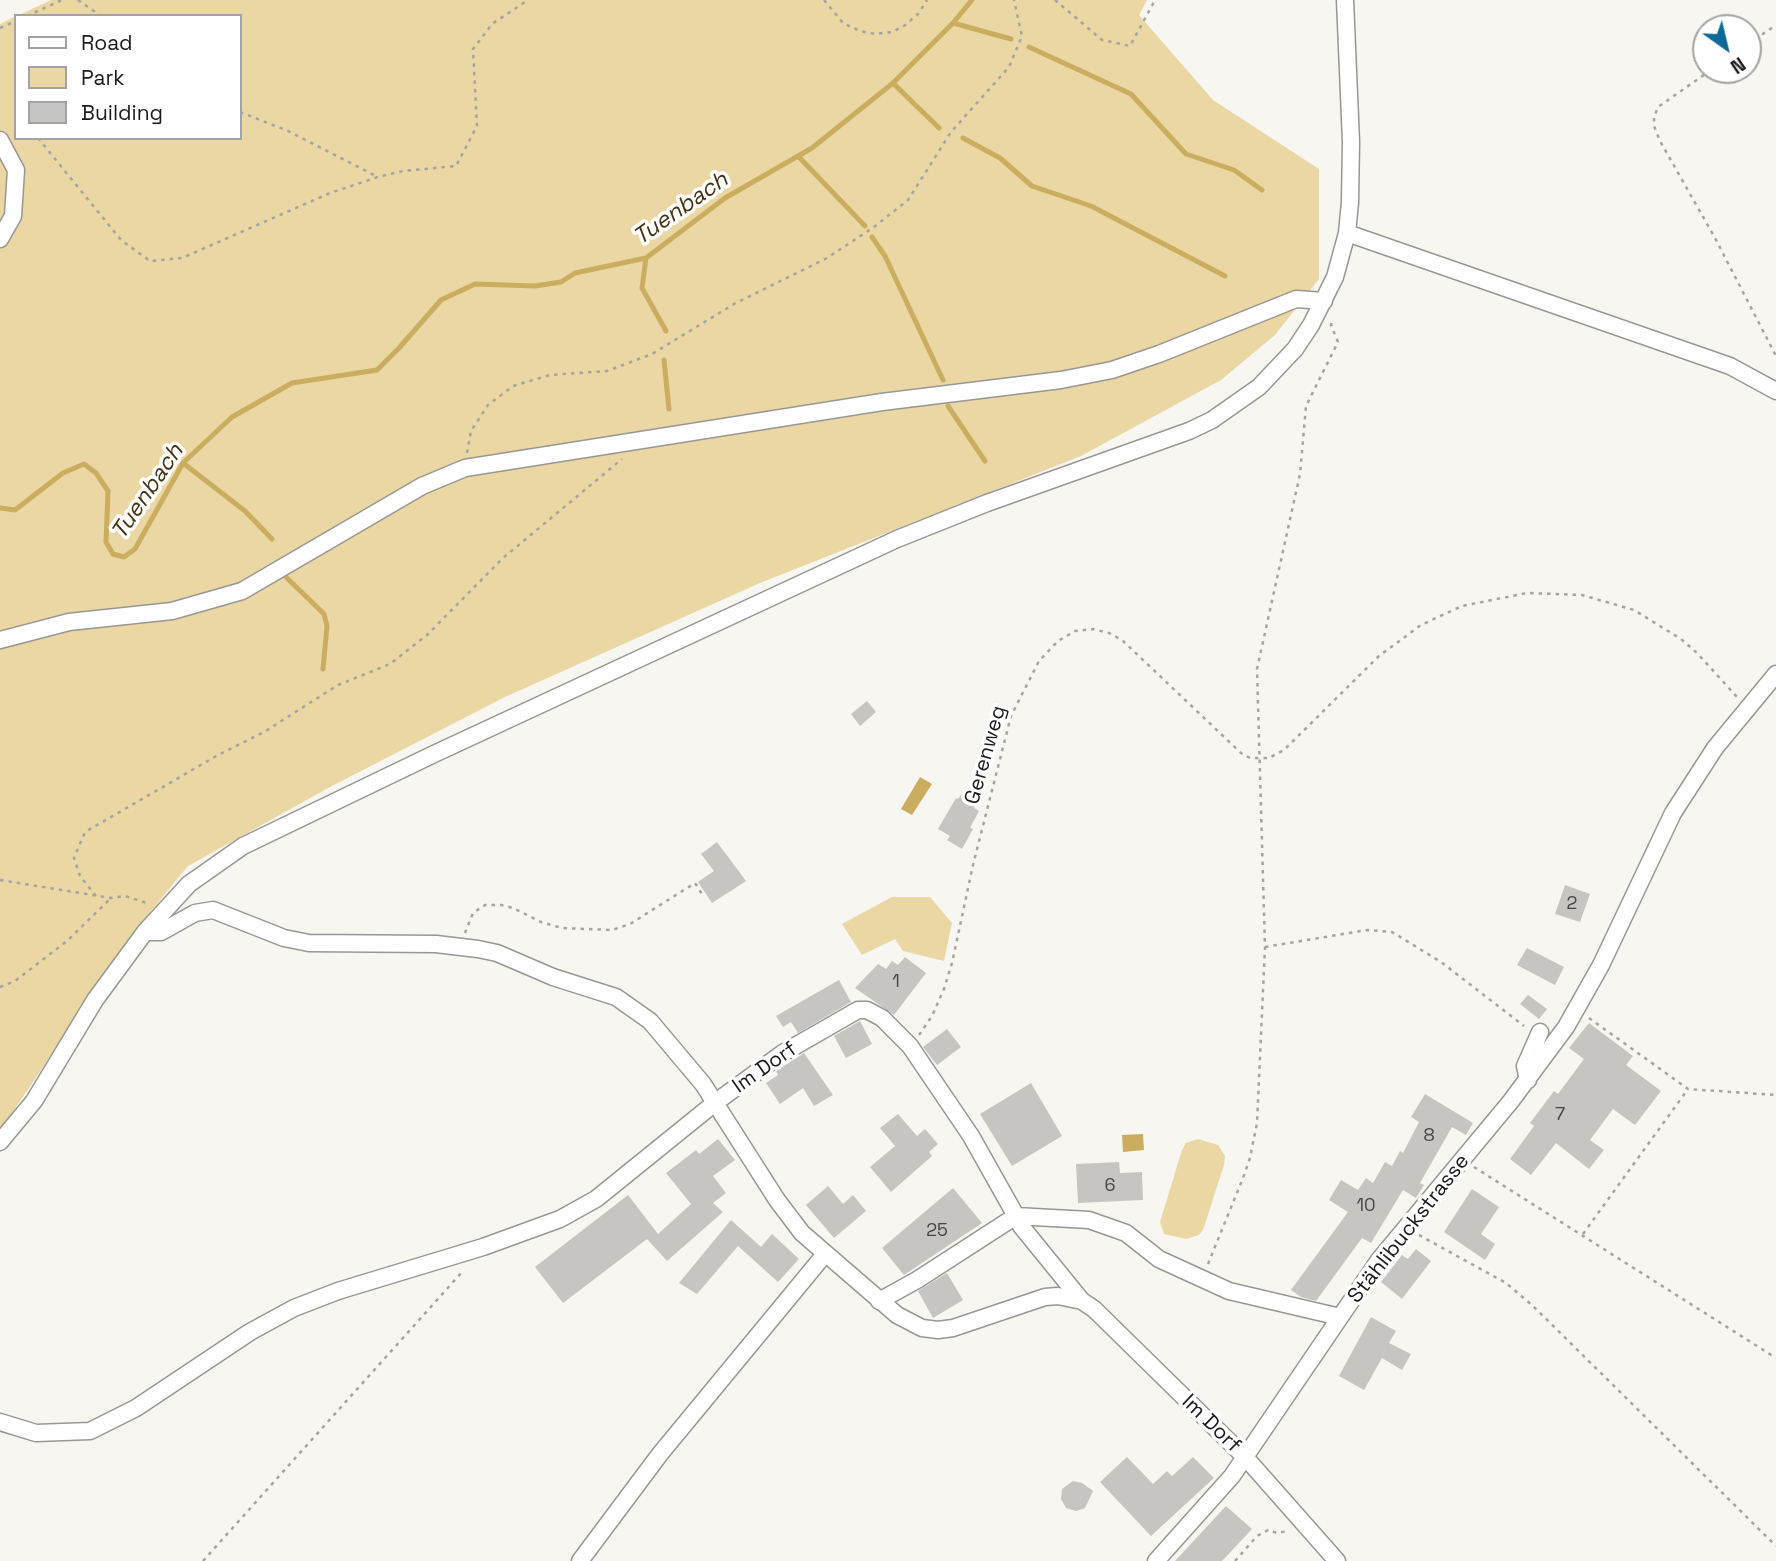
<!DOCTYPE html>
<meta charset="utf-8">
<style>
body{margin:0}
#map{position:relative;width:1776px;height:1561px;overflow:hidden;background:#f7f6f1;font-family:"Space Grotesk",sans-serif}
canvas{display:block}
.legend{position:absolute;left:14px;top:14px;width:228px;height:126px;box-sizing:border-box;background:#fff;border:2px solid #a4a3a3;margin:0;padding:9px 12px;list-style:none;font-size:21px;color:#1b1a19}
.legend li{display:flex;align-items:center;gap:14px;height:35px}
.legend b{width:35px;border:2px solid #a4a3a3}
.north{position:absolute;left:1692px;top:14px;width:70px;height:70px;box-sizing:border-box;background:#fff;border:2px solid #a4a3a3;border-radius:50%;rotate:146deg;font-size:19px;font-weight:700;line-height:28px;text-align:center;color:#1b1a19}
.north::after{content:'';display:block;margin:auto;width:24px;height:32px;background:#0e6999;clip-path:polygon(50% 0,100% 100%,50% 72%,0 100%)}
</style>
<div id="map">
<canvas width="1776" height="1561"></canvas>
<ul class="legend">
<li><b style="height:9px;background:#fff"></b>Road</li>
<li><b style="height:19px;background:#ebd7a4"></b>Park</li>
<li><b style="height:19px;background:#c7c5c1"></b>Building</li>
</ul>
<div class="north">N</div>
</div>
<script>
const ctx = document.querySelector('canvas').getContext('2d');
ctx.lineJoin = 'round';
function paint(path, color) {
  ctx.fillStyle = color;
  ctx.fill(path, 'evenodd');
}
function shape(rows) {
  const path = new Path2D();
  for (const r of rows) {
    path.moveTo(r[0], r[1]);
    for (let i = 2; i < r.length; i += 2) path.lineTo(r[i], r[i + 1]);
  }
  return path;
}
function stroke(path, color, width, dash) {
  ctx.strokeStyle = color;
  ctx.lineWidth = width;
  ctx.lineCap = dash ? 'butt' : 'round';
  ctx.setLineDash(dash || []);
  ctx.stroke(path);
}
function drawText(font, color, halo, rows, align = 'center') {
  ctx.font = font + ' "Space Grotesk",sans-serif';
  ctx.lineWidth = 7;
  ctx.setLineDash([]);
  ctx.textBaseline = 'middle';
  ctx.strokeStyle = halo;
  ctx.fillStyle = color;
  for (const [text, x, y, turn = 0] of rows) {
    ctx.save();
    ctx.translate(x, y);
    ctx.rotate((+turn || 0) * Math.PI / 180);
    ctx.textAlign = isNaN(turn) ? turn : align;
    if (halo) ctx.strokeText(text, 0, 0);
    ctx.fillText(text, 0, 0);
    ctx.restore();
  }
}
paint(shape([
 [51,0,1147,0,1139,15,1213,100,1319,169,1319,279,1275,335,1221,380,1081,456,760,583,505,697,330,787,188,866,133,933,0,1131,0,24,16,16,16,138,240,138,240,16,17,16],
 [892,897,930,897,952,923,944,961,903,951,895,939,862,955,842,924],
 [1198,1139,1218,1145,1225,1156,1224,1165,1203,1230,1199,1235,1186,1239,1164,1234,1160,1222,1182,1150,1186,1143]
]), '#ebd7a4');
paint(shape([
 [920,777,932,784,912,815,901,809],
 [1143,1134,1144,1150,1123,1152,1122,1135]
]), '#caad5f');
stroke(shape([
 [953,23,1011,39],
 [1029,47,1131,94,1186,154,1234,170,1262,190],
 [893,83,939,128],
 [963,138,1000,158,1032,186,1091,206,1225,276],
 [798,156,865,226],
 [872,237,885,256,943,380],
 [646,258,642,288,666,331],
 [664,360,669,409],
 [948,406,985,461],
 [183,463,245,511,272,539],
 [0,508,15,510,63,473,84,464,96,473,108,491,106,542,113,554,124,557,135,549,183,463,232,417,292,383,377,370,399,348,441,300,475,284,535,286,561,282,575,273,646,258,725,198,812,148,893,83,953,23,972,0],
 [286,577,324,614,327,626,323,669]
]), '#caad5f', 5);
paint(shape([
 [867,701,876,712,860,726,851,714],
 [964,790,980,798,974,808,979,811,970,828,973,829,962,849,947,840,950,836,938,829,956,798,958,799],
 [717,842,746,881,712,903,698,882,714,871,701,854],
 [1565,885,1590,894,1580,922,1555,914],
 [1527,948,1564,967,1555,985,1517,965],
 [905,957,926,973,894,1015,855,988,878,964,886,969,892,961,898,965],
 [839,980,851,1002,798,1033,791,1022,783,1027,776,1016],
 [1528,995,1547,1009,1539,1019,1520,1004],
 [860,1021,872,1044,846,1058,834,1036],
 [1589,1023,1633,1056,1626,1065,1661,1091,1635,1125,1613,1109,1590,1140,1604,1150,1589,1169,1556,1143,1531,1175,1510,1159,1534,1126,1530,1123,1554,1091,1558,1094,1584,1059,1569,1048],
 [947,1029,961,1047,937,1065,923,1047],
 [804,1053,833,1095,814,1106,803,1088,780,1104,766,1083,778,1075,776,1071],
 [1031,1083,1062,1136,1012,1166,980,1114],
 [1425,1094,1473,1123,1466,1135,1452,1127,1420,1183,1424,1185,1416,1198,1403,1190,1371,1243,1362,1238,1316,1301,1301,1297,1291,1290,1348,1212,1329,1200,1341,1180,1358,1190,1366,1178,1373,1183,1385,1162,1392,1166,1400,1151,1403,1153,1419,1122,1411,1117],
 [898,1114,917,1136,925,1129,938,1144,929,1152,932,1156,891,1192,870,1167,895,1146,880,1128],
 [718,1139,735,1160,713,1176,726,1193,713,1203,723,1212,667,1261,647,1239,563,1303,535,1267,628,1195,658,1234,691,1204,666,1173,696,1150,699,1154],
 [1119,1162,1120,1173,1142,1172,1143,1200,1078,1203,1076,1164],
 [828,1186,843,1204,853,1195,866,1211,834,1238,806,1205],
 [953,1188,982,1223,904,1275,882,1248],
 [1472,1189,1499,1207,1481,1234,1495,1244,1485,1260,1444,1232],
 [731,1220,761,1247,772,1234,799,1259,778,1282,738,1246,697,1294,679,1283],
 [1416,1249,1431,1261,1402,1299,1381,1282,1402,1255,1408,1259],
 [947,1273,963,1300,933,1318,918,1291],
 [1371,1317,1396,1331,1389,1343,1411,1354,1402,1370,1382,1358,1364,1390,1339,1376],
 [1127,1457,1153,1484,1167,1471,1172,1476,1193,1457,1214,1478,1151,1536,1100,1482],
 [1073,1481,1082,1483,1093,1491,1085,1508,1076,1511,1066,1508,1061,1499,1062,1489],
 [1226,1506,1252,1529,1222,1561,1175,1561]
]), '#c7c5c1');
const minor = shape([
 [0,140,16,170,13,216,0,239],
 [1347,233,1730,366,1776,391],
 [0,640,69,622,172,611,242,591,422,486,465,468,882,402,1061,380,1112,370,1159,354,1296,299,1324,301],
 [145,932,161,932,195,913,213,910,284,938,309,943,436,944,478,949,497,953,553,977,616,997,650,1021,703,1084,777,1200,802,1233,897,1315,922,1328,938,1330,953,1328,1045,1297,1058,1296,1082,1301,1094,1309,1246,1458,1337,1561],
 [1528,1080,1525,1066,1540,1032],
 [0,1142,34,1101,95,1000,145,932,189,884,243,846,434,754,897,539,987,503,1189,431,1212,420,1259,387,1295,349,1311,325,1335,277,1347,233,1350,202,1351,142,1345,0],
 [879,1301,917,1280,1016,1216,1021,1226,1082,1301],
 [0,1422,36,1433,90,1431,136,1408,250,1332,294,1308,338,1291,483,1247,560,1219,596,1199,716,1102,783,1053,858,1010,867,1010,882,1018,910,1046,971,1136,1016,1216,1089,1220,1126,1233,1159,1259,1229,1291,1340,1317],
 [580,1561,660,1454,825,1254],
 [1156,1561,1232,1476,1379,1260,1511,1101,1566,1027,1601,965,1673,813,1715,748,1776,674]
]);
stroke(minor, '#989793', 19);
stroke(shape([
 [78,0,101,16],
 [824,0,843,23,860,31,875,34,892,32,904,26,918,14,927,0],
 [1055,0,1102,40,1130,46,1155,0],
 [27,16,62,0],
 [0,28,16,21],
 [1748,44,1776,25],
 [1711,70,1658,107,1654,117,1654,126,1660,141,1715,238,1776,356],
 [240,112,288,131,378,177],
 [38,138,121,240,150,261,182,258,330,193,378,177,403,171,456,166,477,126,473,49,492,24,528,0],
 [467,453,471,431,488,405,513,386,550,375,607,371,652,354,734,304,827,258,874,227,908,200,951,132,1009,67,1022,36,1014,0],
 [0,880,111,898,125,896,150,904],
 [96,896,80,876,74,858,85,832,218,755,264,732,338,685,390,664,427,635,503,558,622,459],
 [465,933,473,913,485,905,501,905,513,908,541,922,562,928,612,930,630,924,695,883,702,894],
 [1265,947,1367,930,1392,932,1441,962,1524,1026],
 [0,987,15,981,67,941,111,898],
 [1589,1018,1688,1089,1776,1095],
 [919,1035,932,1016,944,989,952,963,973,865,1011,716,1039,661,1058,641,1075,631,1093,629,1109,633,1122,640,1241,753,1250,758,1269,758,1284,750,1379,656,1421,625,1462,606,1527,593,1582,595,1634,610,1681,639,1697,653,1738,698],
 [1474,1167,1776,1358],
 [1583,1234,1688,1089],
 [1419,1235,1506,1283,1532,1305,1776,1546],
 [1208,1264,1243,1178,1250,1158,1257,1123,1265,947,1257,669,1300,474,1306,406,1338,342,1331,325,1332,322],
 [203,1561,463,1271],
 [1235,1561,1257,1536,1268,1530,1277,1533,1288,1531]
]), '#a5a4a0', 2.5, [3.5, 5]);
stroke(minor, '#fff', 16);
drawText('18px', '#464543', null, [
 ["2",1572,904],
 ["1",896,982],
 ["7",1560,1115],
 ["8",1429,1136],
 ["6",1110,1186],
 ["10",1366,1206],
 ["25",937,1231]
]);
drawText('21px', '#1b1a19', '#fff', [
 ["Gerenweg",986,755,-74],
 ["Im Dorf",765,1068,-35],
 ["Stählibuckstrasse",1409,1229,-52],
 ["Im Dorf",1211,1424,44]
]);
drawText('italic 23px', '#403311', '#fff', [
 ["Tuenbach",681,209,-35],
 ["Tuenbach",148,492,-56]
]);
</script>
